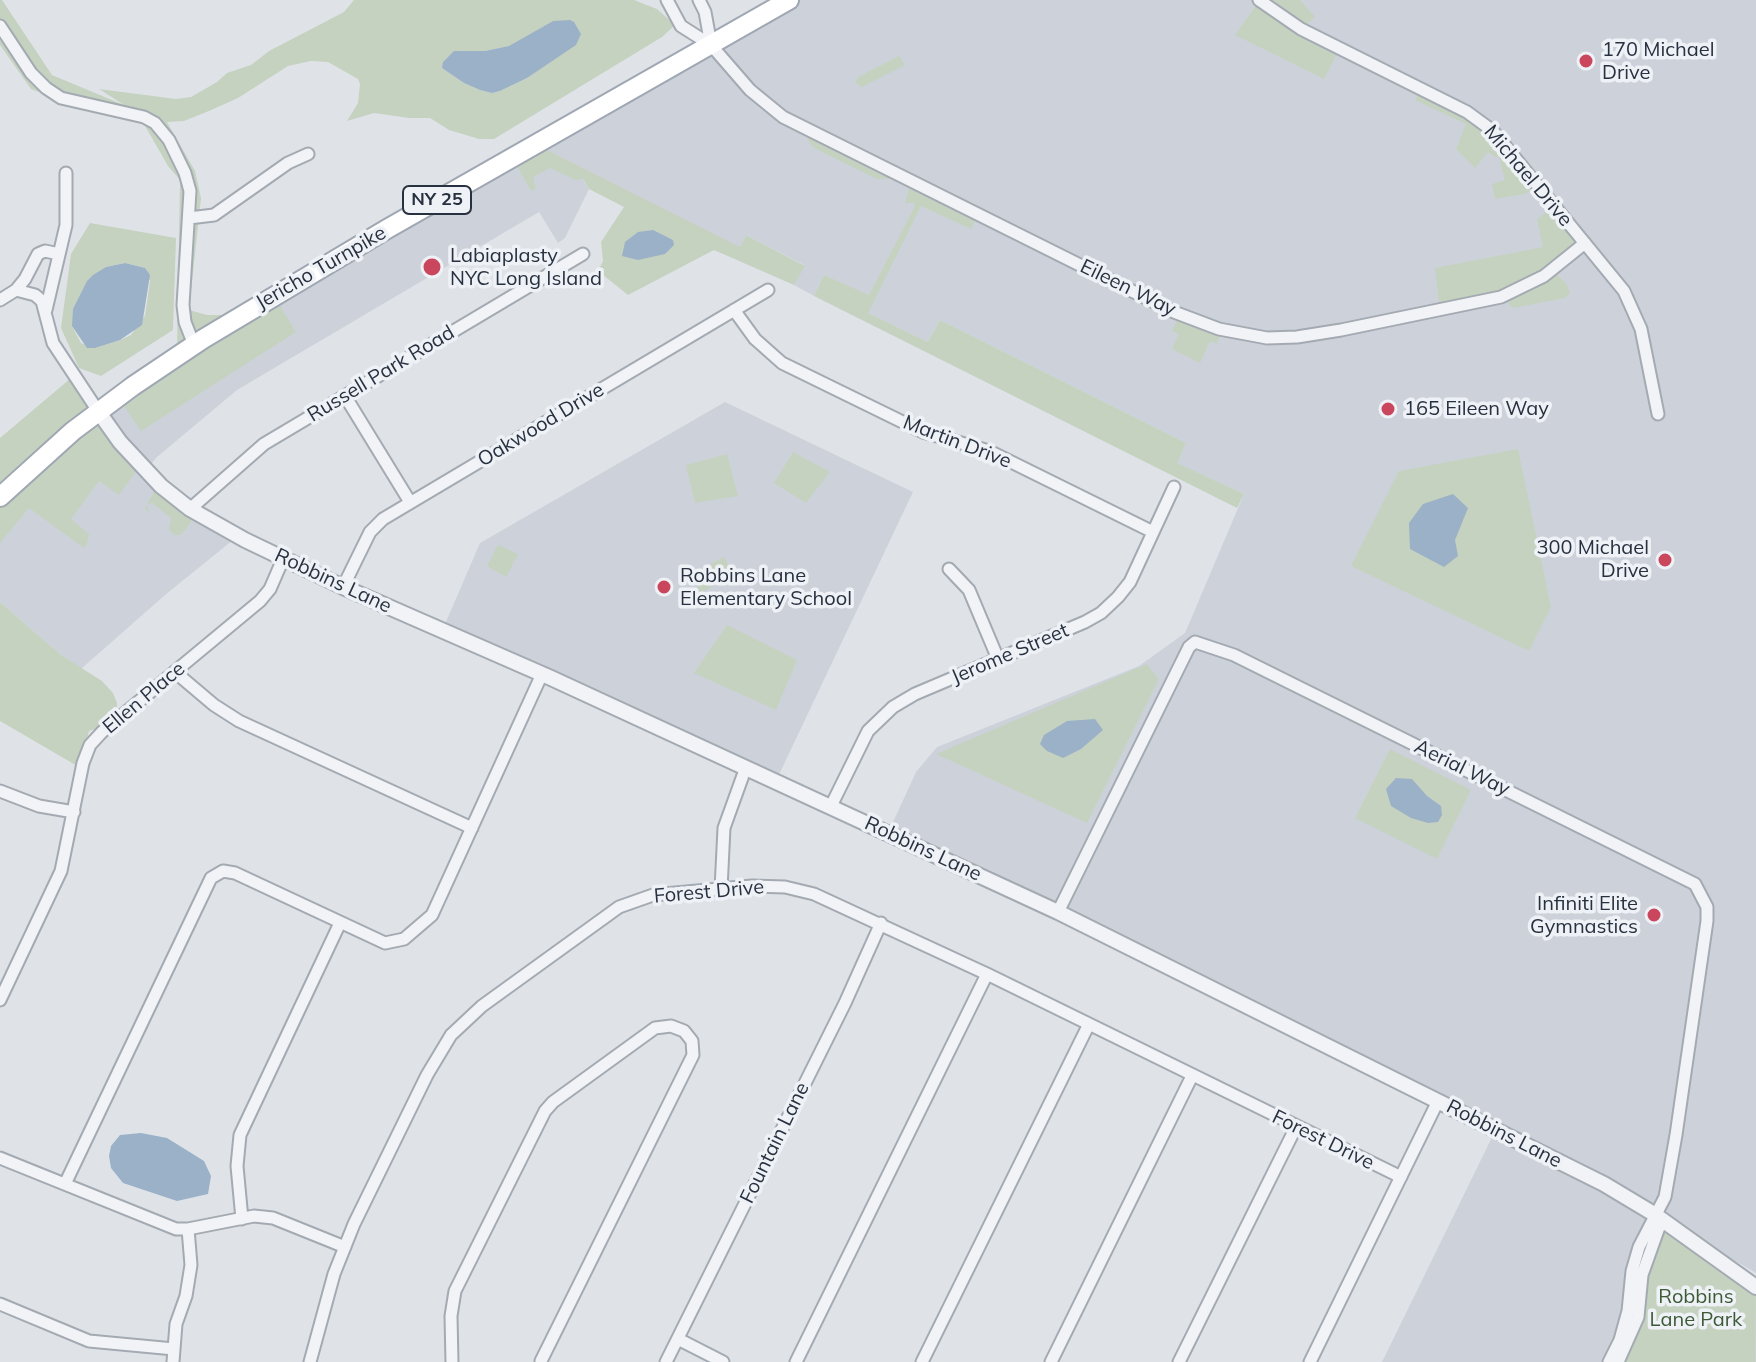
<!DOCTYPE html>
<style>
body{margin:0}
canvas{display:block;background:#dfe3e8}
</style>
<canvas width="1756" height="1362"></canvas>
<script>
const ctx = document.querySelector('canvas').getContext('2d');
ctx.lineJoin = 'round';
function paint(path, color) {
  ctx.fillStyle = color;
  ctx.fill(path, 'evenodd');
}
function shape(rows) {
  const path = new Path2D();
  for (const r of rows) {
    path.moveTo(r[0], r[1]);
    for (let i = 2; i < r.length; i += 2) path.lineTo(r[i], r[i + 1]);
  }
  return path;
}
function stroke(path, color, width, dash) {
  ctx.strokeStyle = color;
  ctx.lineWidth = width;
  ctx.lineCap = dash ? 'butt' : 'round';
  ctx.setLineDash(dash || []);
  ctx.stroke(path);
}
function drawText(font, color, halo, rows, align = 'center') {
  ctx.font = font + ' Mulish,sans-serif';
  ctx.lineWidth = 7;
  ctx.setLineDash([]);
  ctx.textBaseline = 'middle';
  ctx.strokeStyle = halo;
  ctx.fillStyle = color;
  for (const [text, x, y, turn = 0] of rows) {
    ctx.save();
    ctx.translate(x, y);
    ctx.rotate((+turn || 0) * Math.PI / 180);
    ctx.textAlign = isNaN(turn) ? turn : align;
    if (halo) ctx.strokeText(text, 0, 0);
    ctx.fillText(text, 0, 0);
    ctx.restore();
  }
}
paint(shape([
 [791,0,1756,0,1756,1273,1668,1222,1756,1287,1756,1362,1382,1362,1496,1129,888,833,916,772,937,747,1139,666,1185,633,1244,494,1176,463,1186,443,940,320,928,342,867,313,874,299,824,275,814,296,794,285,804,265,746,235,740,248,596,176,583,180,589,189,565,238,558,243,539,212,237,390,157,457,145,471,238,536,165,595,81,669,61,655,0,602,0,496,177,357],
 [725,402,913,492,776,781,442,631,480,543]
]), '#cdd2da');
paint(shape([
 [0,0,2,0,52,75,124,105,99,89,176,99,191,97,217,82,227,73,251,65,269,51,344,12,354,0,634,0,657,9,675,25,662,37,494,139,479,139,449,130,430,118,409,118,374,113,347,121,358,103,360,84,358,79,328,62,311,61,288,66,238,98,209,111,184,121,167,122,195,171,201,198,189,310,207,315,234,315,177,351,180,180,168,166,144,124,71,105,31,89,0,45],
 [553,21,549,62,527,78,500,91,492,93,480,90,464,83,442,68,455,51,485,51,510,46],
 [1260,0,1300,0,1315,17,1302,28,1340,48,1324,79,1235,35],
 [899,56,905,65,862,87,855,83,858,77],
 [1421,89,1481,120,1537,185,1525,194,1495,199,1492,184,1505,180,1499,157,1495,157,1488,152,1475,168,1456,149,1466,124,1415,100],
 [811,131,894,172,889,179,877,179,826,154,813,147,807,138],
 [535,144,740,247,746,235,805,266,794,285,714,250,628,295,598,271,603,261,601,242,624,207,589,189,583,179,576,180,550,168,533,177,536,189,531,191,512,157],
 [911,181,978,214,971,229,921,206,868,313,928,342,940,320,1186,443,1177,463,1244,494,1237,508,814,296,824,275,869,295,915,206,913,202,905,204],
 [1555,206,1585,243,1551,270,1566,283,1570,292,1565,298,1513,308,1502,296,1440,310,1435,268,1543,247,1537,219],
 [90,223,176,238,173,330,101,376,79,368,61,328,71,254],
 [125,263,145,268,150,281,145,316,131,335,120,340,95,348,81,343,72,326,106,267],
 [274,296,296,332,141,431,118,397],
 [1180,314,1222,329,1217,344,1210,341,1200,363,1172,349,1179,334,1172,331],
 [71,378,94,412,0,496,0,438],
 [97,413,140,466,119,495,99,481,71,519,89,534,87,544,84,548,29,508,0,543,0,498],
 [1518,449,1551,607,1529,651,1351,566,1399,471],
 [793,452,830,472,806,503,774,483],
 [727,454,738,496,695,503,686,465],
 [158,485,196,512,187,528,180,535,174,535,169,529,171,518,152,503,147,504,149,513,145,508],
 [498,545,518,554,506,577,487,566],
 [723,557,735,573,701,593,691,576],
 [0,602,61,655,102,681,113,693,117,703,117,710,104,726,89,731,79,767,0,721],
 [727,625,797,660,776,710,694,673],
 [1147,664,1159,679,1087,823,936,754],
 [1390,749,1471,790,1437,859,1355,818],
 [1667,1223,1756,1287,1755,1362,1621,1362,1646,1274]
]), '#c5d2c0');
paint(shape([
 [570,20,574,22,581,34,576,45,527,78,500,91,492,93,480,90,464,83,442,68,443,62,454,51,485,51,509,46,553,21],
 [653,230,673,240,674,245,665,254,638,260,622,256,625,242,638,232],
 [125,263,145,268,150,275,142,325,120,340,95,348,87,348,72,326,73,309,87,281,93,275,106,267],
 [1453,494,1468,508,1455,540,1458,556,1444,567,1410,549,1409,523,1423,504],
 [1095,719,1103,730,1081,749,1063,758,1047,751,1040,744,1044,735,1067,721],
 [1396,778,1412,779,1427,796,1441,806,1442,815,1438,822,1428,823,1411,818,1391,806,1386,789],
 [141,1133,167,1138,204,1161,211,1176,208,1194,177,1201,123,1183,111,1168,109,1156,111,1146,120,1135]
]), '#9bb1c7');
const minor = shape([
 [667,0,681,26,711,45,750,90,783,117,1174,312,1219,329,1267,338,1297,337,1341,330,1501,297,1544,276,1585,243],
 [699,0,705,12,711,45],
 [1259,0,1301,29,1467,112,1493,131,1624,291,1641,329,1658,414],
 [0,26,31,73,46,88,61,98,144,117,155,123,169,140,185,173,190,191,183,305,185,322,194,345],
 [189,218,214,215,288,163,308,154],
 [16,290,25,279,38,254,45,251,59,254],
 [0,300,16,290,35,295,42,301,53,343,98,411],
 [46,310,66,225,66,173],
 [734,310,755,339,782,363,923,432,989,451,1153,532],
 [345,396,410,502],
 [190,509,264,444,583,254],
 [949,569,969,590,998,659],
 [343,587,370,532,383,519,768,290],
 [175,672,214,705,239,721,472,828],
 [0,791,39,806,74,812],
 [831,806,868,731,893,707,915,694,1085,622,1101,613,1118,597,1130,582,1174,487],
 [721,889,724,828,746,767],
 [1058,912,1189,647,1195,642,1234,655,1695,884,1707,907,1707,921,1676,1135,1665,1197,1639,1247,1632,1271,1628,1311,1620,1340,1609,1362],
 [0,1000,61,871,83,763,90,745,102,732,260,601,270,589,283,559],
 [0,1158,176,1229,188,1229,254,1216,273,1218,345,1247],
 [65,1184,211,878,223,871,235,873,385,943,404,939,432,915,542,674],
 [242,1219,237,1166,240,1135,340,923],
 [0,1304,89,1341,174,1349],
 [678,1339,723,1362],
 [173,1362,176,1324,186,1296,191,1265,188,1229],
 [310,1362,334,1274,354,1224,427,1075,451,1035,482,1006,619,907,653,895,752,886,785,887,814,894,987,974,1401,1177],
 [452,1362,451,1316,455,1291,545,1111,553,1102,655,1028,671,1026,684,1031,692,1041,693,1055,541,1361],
 [666,1362,845,1003,881,923],
 [796,1362,987,974],
 [922,1362,1089,1024],
 [1051,1362,1192,1076],
 [1179,1362,1296,1127],
 [1310,1362,1438,1101],
 [1618,1362,1638,1317,1642,1275,1662,1219]
]);
const tertiary = shape([
 [98,411,120,442,161,486,190,509,245,540,343,587,551,678,1058,912,1604,1184,1654,1214,1756,1287]
]);
const primary = shape([
 [0,497,73,431,133,386,203,339,387,229,789,0]
]);
stroke(minor, '#a4aab2', 15);
stroke(tertiary, '#a4aab2', 18);
stroke(primary, '#9fa7b3', 22);
stroke(minor, '#f2f3f6', 11);
stroke(tertiary, '#f2f3f6', 14);
stroke(primary, '#fff', 18);
for (const [x, y, r, color] of [
 [1586,61,8,"#ca465c"],
 [432,267,10,"#ca465c"],
 [1388,409,8,"#ca465c"],
 [1665,560,8,"#ca465c"],
 [664,587,8,"#ca465c"],
 [1654,915,8,"#ca465c"]
]) {
  const dot = new Path2D();
  dot.arc(x, y, r, 0, 2 * Math.PI);
  ctx.fillStyle = color;
  ctx.fill(dot);
  stroke(dot, '#eef1f6', 3);
}
for (const [x, y, w] of [
 [437,200,68]
]) {
  const box = new Path2D();
  box.roundRect(x - w / 2, y - 14, w, 28, 6);
  ctx.fillStyle = '#eef1f6';
  ctx.fill(box);
  stroke(box, '#28313f', 2);
}
drawText('bold 18px', '#28313f', null, [
 ["NY 25",437,200]
]);
drawText('20px', '#28313f', '#eef1f6', [
 ["170 Michael",1602,50],
 ["Drive",1602,73],
 ["Labiaplasty",450,256],
 ["NYC Long Island",450,279],
 ["165 Eileen Way",1404,409],
 ["300 Michael",1649,548,"right"],
 ["Drive",1649,571,"right"],
 ["Robbins Lane",680,576],
 ["Elementary School",680,599],
 ["Infiniti Elite",1638,904,"right"],
 ["Gymnastics",1638,927,"right"]
], 'left');
drawText('20px', '#28313f', '#eef1f6', [
 ["Michael Drive",1528,176,50],
 ["Jericho Turnpike",321,268,-30],
 ["Eileen Way",1128,288,26],
 ["Russell Park Road",381,374,-31],
 ["Oakwood Drive",541,425,-31],
 ["Martin Drive",957,442,21],
 ["Robbins Lane",333,581,25],
 ["Jerome Street",1010,654,-23],
 ["Ellen Place",144,698,-40],
 ["Aerial Way",1462,768,26],
 ["Robbins Lane",923,849,25],
 ["Forest Drive",709,892,-5],
 ["Robbins Lane",1504,1134,27],
 ["Forest Drive",1323,1140,26],
 ["Fountain Lane",775,1143,-64]
]);
drawText('20px', '#3d5a36', '#eef1f6', [
 ["Robbins",1696,1297],
 ["Lane Park",1696,1320]
]);
</script>
